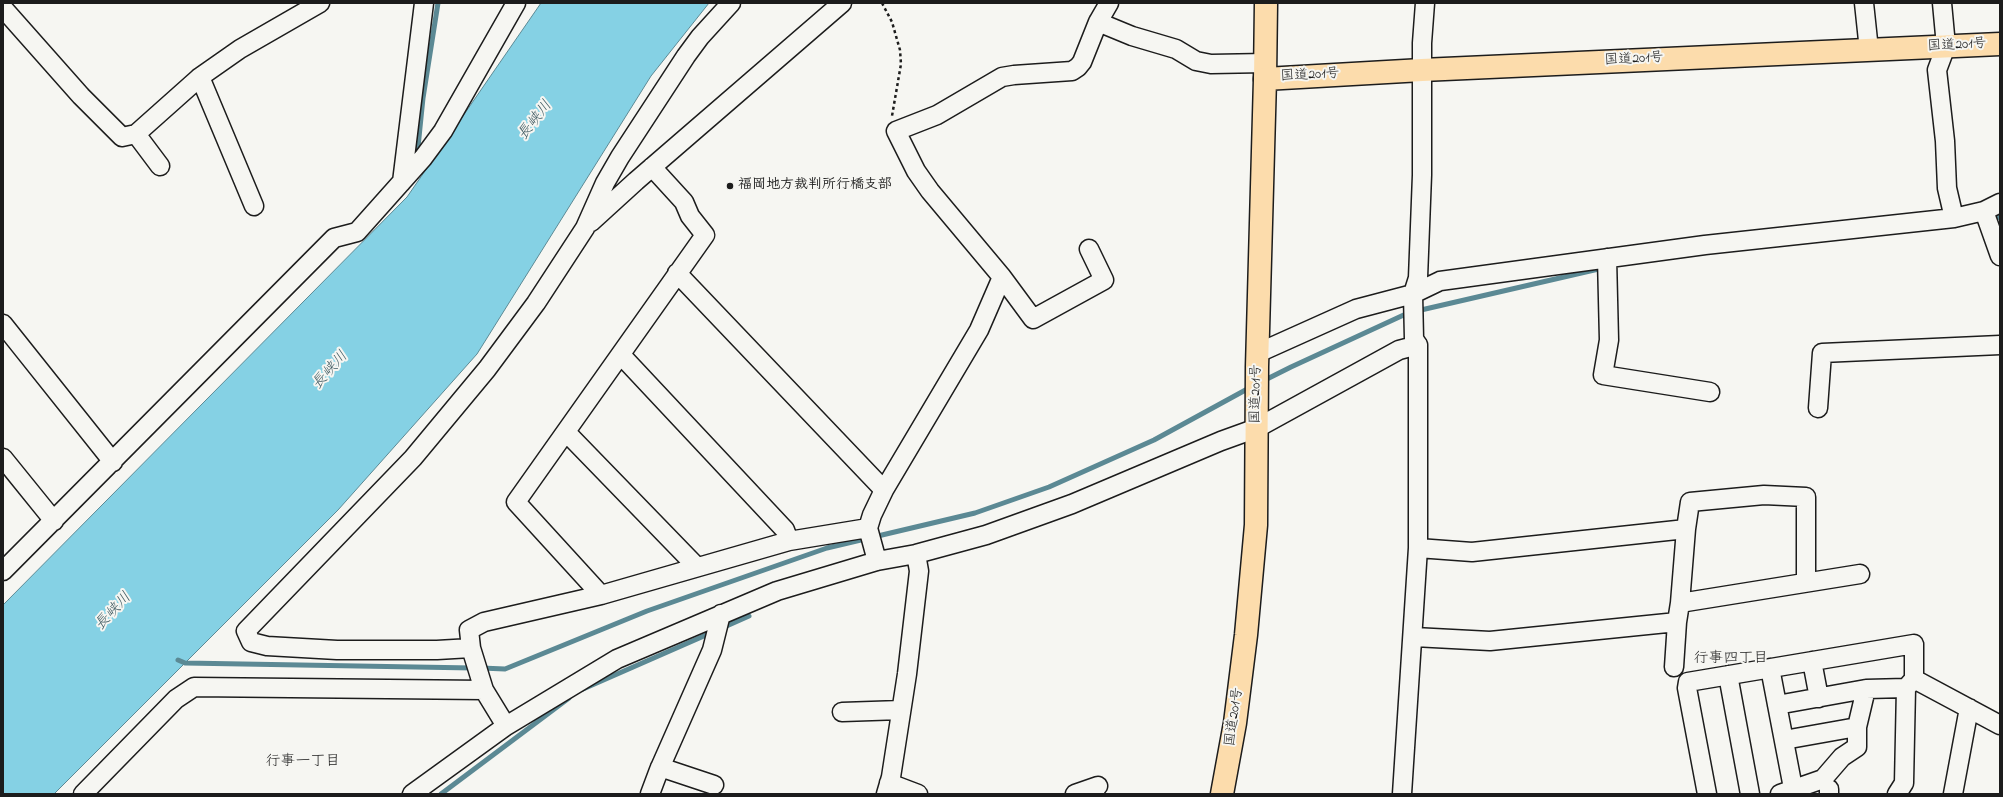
<!DOCTYPE html>
<meta charset="utf-8">
<style>
body{margin:0}
#map{position:relative;width:2003px;height:797px;overflow:hidden;background:#f6f6f2;font-family:"Indie Flower",sans-serif}
canvas{display:block}
.frame{position:absolute;inset:0;border:4px solid #1c1c1c;pointer-events:none}
</style>
<div id="map">
<canvas width="2003" height="797"></canvas>
<div class="frame"></div>
</div>
<script>
const ctx = document.querySelector('canvas').getContext('2d');
ctx.lineJoin = 'round';
function paint(path, color) {
  ctx.fillStyle = color;
  ctx.fill(path, 'evenodd');
}
function shape(rows) {
  const path = new Path2D();
  for (const r of rows) {
    path.moveTo(r[0], r[1]);
    for (let i = 2; i < r.length; i += 2) path.lineTo(r[i], r[i + 1]);
  }
  return path;
}
function stroke(path, color, width, dash) {
  ctx.strokeStyle = color;
  ctx.lineWidth = width;
  ctx.lineCap = dash ? 'butt' : 'round';
  ctx.setLineDash(dash || []);
  ctx.stroke(path);
}
function drawText(font, color, halo, rows, align = 'center') {
  ctx.font = font + ' "Indie Flower","Klee One",sans-serif';
  ctx.lineWidth = 4;
  ctx.setLineDash([]);
  ctx.textBaseline = 'middle';
  ctx.strokeStyle = halo;
  ctx.fillStyle = color;
  for (const [text, x, y, turn = 0] of rows) {
    ctx.save();
    ctx.translate(x, y);
    ctx.rotate((+turn || 0) * Math.PI / 180);
    ctx.textAlign = isNaN(turn) ? turn : align;
    if (halo) ctx.strokeText(text, 0, 0);
    ctx.fillText(text, 0, 0);
    ctx.restore();
  }
}
const water = shape([
 [541,3,709,3,651,76,477,354,338,510,54,794,3,794,3,605,407,197,541,3]
]);
paint(water, '#85d1e4');
stroke(water, '#5b8994', 1);
stroke(shape([
 [417,157,423,98,438,3],
 [1995,219,2000,216],
 [1263,381,1291,367,1408,313,1603,268],
 [722,628,749,616],
 [178,660,185,663,473,668],
 [481,668,505,669,647,611,827,548,975,513,1049,487,1154,440,1251,387],
 [583,689,713,632],
 [441,794,569,698]
]), '#5b8994', 5);
const street = shape([
 [1864,3,1869,50],
 [1942,3,1946,46,1937,70,1945,141,1947,188,1954,218],
 [3,8,81,96,122,137,136,134,200,77,240,49,320,3],
 [1098,22,1132,36,1176,49,1196,61,1211,64,1266,63],
 [200,77,254,206],
 [136,134,160,166],
 [402,182,424,3],
 [1984,211,2000,256],
 [591,222,636,181,842,3],
 [1607,258,1609,340,1603,375,1710,392],
 [677,273,884,490],
 [1002,277,1033,319,1104,280,1089,249],
 [3,324,113,462],
 [1258,353,1356,309,1413,294,1440,281,1705,245,1954,218,1984,211,2000,203],
 [621,355,785,530,789,541],
 [1818,408,1822,353,2000,345],
 [566,432,697,567],
 [3,458,54,521],
 [1686,529,1690,502,1764,495,1806,497,1806,582],
 [1418,548,1472,552,1686,529,1680,603,1677,622],
 [877,561,868,528,872,515,884,490,979,330,1002,277,930,191,916,171,896,131,937,115,1002,77,1014,75,1072,71,1078,67,1082,62,1098,22,1109,3],
 [3,571,334,238,357,232,423,158,443,131,516,3],
 [601,595,516,502,705,235,690,216,684,202,652,167],
 [1680,603,1860,574],
 [1414,637,1490,641,1677,622,1674,667],
 [471,648,437,650,337,650,267,646,251,642,246,631,413,458,487,369,536,303,585,228,605,183,620,157,686,56,700,37,731,3],
 [1812,661,1819,698],
 [1770,668,1793,788],
 [1728,675,1750,794],
 [1914,679,2000,725],
 [1777,705,1866,689],
 [842,712,901,710],
 [506,726,484,690,471,648,469,630,484,622,601,595,789,541,868,528],
 [1784,740,1857,727],
 [660,767,714,785],
 [889,783,918,794],
 [83,794,176,699,194,687,484,690],
 [412,794,506,726,617,659,777,591,877,561,916,554,986,535,1072,504,1221,441,1257,428,1399,350,1418,345],
 [650,794,659,770,712,650,721,614],
 [886,794,891,777,907,674,919,571,916,554],
 [1075,794,1098,786],
 [1402,794,1418,548,1418,345,1414,339,1413,294,1418,278,1422,175,1422,43,1425,3],
 [1707,794,1687,688,1688,682,1914,644,1914,679,1906,688,1866,689,1857,727,1857,747,1842,757,1823,779,1780,794],
 [1829,794,1829,789],
 [1897,794,1904,783,1906,688],
 [1953,794,1969,708]
]);
const primary = shape([
 [1265,79,1266,3]
]);
const highway = shape([
 [1222,794,1235,723,1246,635,1256,525,1257,367,1265,79,1422,70,2000,44]
]);
stroke(street, '#1c1c1c', 21);
stroke(primary, '#1c1c1c', 25);
stroke(highway, '#1c1c1c', 25);
stroke(shape([
 [882,3,892,22,900,50,901,64,892,116]
]), '#1c1c1c', 2.5, [3, 3]);
stroke(street, '#f6f6f2', 18);
stroke(primary, '#fcdcac', 22);
stroke(highway, '#fcdcac', 22);
for (const [x, y, r, color] of [
 [730,186,4,"#1c1c1c"]
]) {
  const dot = new Path2D();
  dot.arc(x, y, r, 0, 2 * Math.PI);
  ctx.fillStyle = color;
  ctx.fill(dot);
  stroke(dot, '#f6f6f2', 1.5);
}
drawText('14px', '#1c1c1c', '#f6f6f2', [
 ["国道201号",1957,46,-3],
 ["国道201号",1634,60,-3],
 ["国道201号",1310,76,-3],
 ["国道201号",1257,394,-89],
 ["国道201号",1235,717,-82]
]);
drawText('bold 14px', '#1c1c1c', '#f6f6f2', [
 ["福岡地方裁判所行橋支部",738,186]
], 'left');
drawText('italic 15px', '#415b62', '#f6f6f2', [
 ["長峡川",536,121,-52],
 ["長峡川",331,371,-48],
 ["長峡川",114,612,-47]
]);
drawText('15px', '#1c1c1c', '#f6f6f2', [
 ["行事四丁目",1731,660],
 ["行事一丁目",303,763]
]);
</script>
